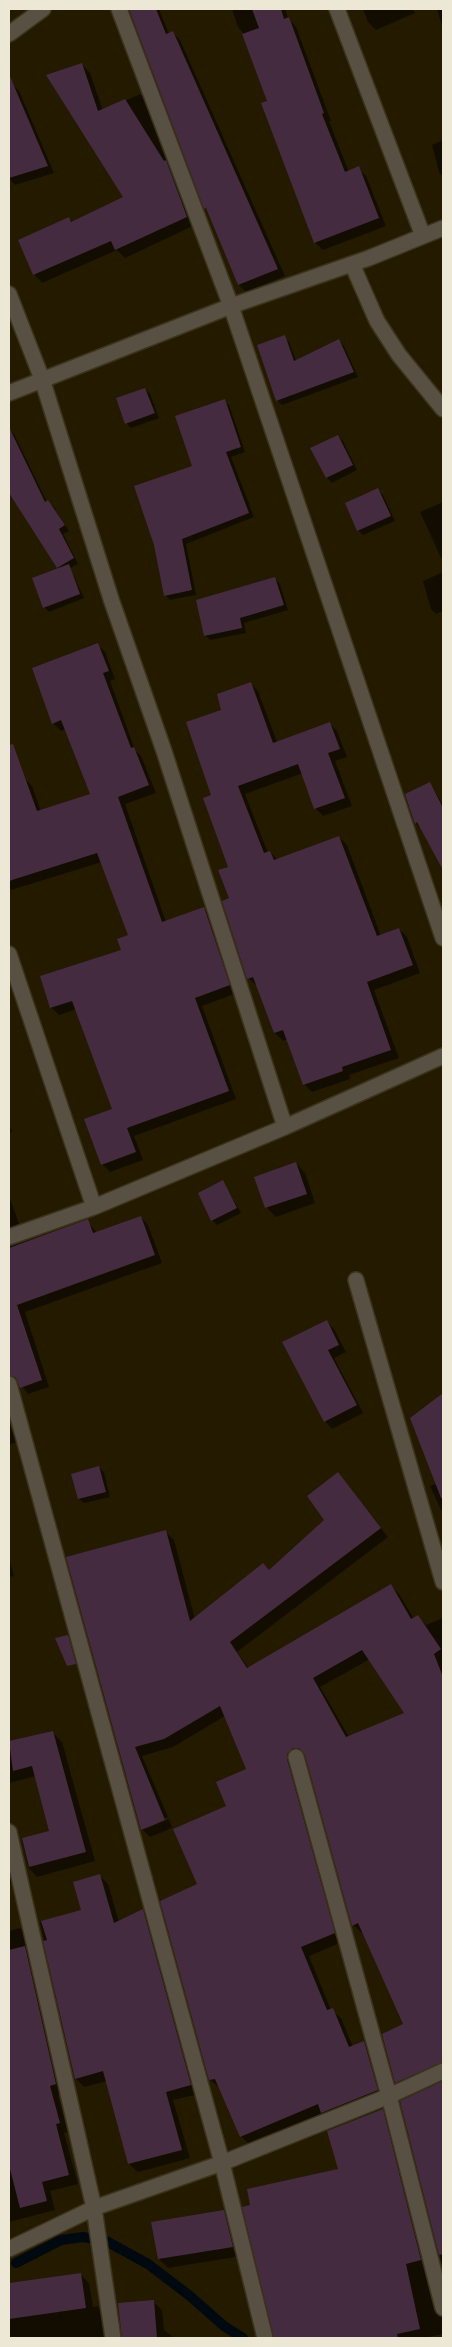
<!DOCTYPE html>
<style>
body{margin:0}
#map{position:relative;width:452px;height:2347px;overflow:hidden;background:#231a00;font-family:"Source Sans 3",sans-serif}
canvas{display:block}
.frame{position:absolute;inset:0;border:10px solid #ede7d5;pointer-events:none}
</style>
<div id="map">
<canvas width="452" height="2347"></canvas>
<div class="frame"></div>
</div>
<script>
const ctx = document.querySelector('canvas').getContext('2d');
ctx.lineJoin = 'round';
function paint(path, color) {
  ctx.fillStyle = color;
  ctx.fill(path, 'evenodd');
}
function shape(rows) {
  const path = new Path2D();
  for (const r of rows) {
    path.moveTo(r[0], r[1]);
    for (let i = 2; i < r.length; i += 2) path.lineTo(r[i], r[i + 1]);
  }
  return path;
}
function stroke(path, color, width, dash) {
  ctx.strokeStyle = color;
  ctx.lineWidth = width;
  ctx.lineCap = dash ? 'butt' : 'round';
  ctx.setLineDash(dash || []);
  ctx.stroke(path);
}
paint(shape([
 [130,9,159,9,169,34,173,33,180,40,285,276,246,292,239,285,209,211,205,208],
 [232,9,285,9,288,18,296,27,331,121,329,121,349,172,358,168,366,176,386,226,323,250,315,243,263,104,268,102,243,33,238,27],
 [363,9,413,9,415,13,376,30,368,22],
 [437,9,443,9,443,29],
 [82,64,90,73,103,111,140,94,148,102,195,225,125,258,117,250,42,283,34,274,69,219,73,222,125,197],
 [12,84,19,91,54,173,15,185,9,178,9,85],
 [443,140,443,177,439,172,432,145],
 [284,337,289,342,296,361,339,341,344,346,358,377,282,405,277,400],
 [145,389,150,394,159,418,131,428,126,423],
 [224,401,229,405,245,452,231,457,254,517,186,544,196,595,170,600,165,595,194,467],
 [9,429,14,434,47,502,53,506,69,531,63,534,78,564,70,568,84,598,49,612,44,607,59,569,9,490],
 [338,436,343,441,357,470,332,483,327,478,312,448],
 [378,490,383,495,395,521,363,535,358,530],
 [443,502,443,562,420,512],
 [443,572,443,611,436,614,431,609,423,581],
 [275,579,280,584,288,610,244,623,246,633,210,640,205,635],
 [98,645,105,652,115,679,110,681,135,750,141,756,156,793,125,804,166,922,204,909,212,916,237,993,202,1006,236,1099,134,1136,143,1160,110,1172,102,1164,114,1110,77,1009,59,1015,51,1007,122,951,129,935,102,862,11,890,9,888,9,784,24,778,32,786,41,811,92,795,66,729,61,731,53,723],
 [250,683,258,691,277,742,329,723,337,731,347,757,335,761,352,806,323,816,315,808,303,773,245,794,268,853,270,852,278,860,339,837,347,845,381,936,399,929,407,937,420,973,374,990,399,1058,349,1075,350,1079,312,1092,304,1084,288,1039,283,1041,275,1033,257,986,248,978,230,899,229,868,213,796,222,711],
 [430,783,443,805,443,817,420,828,416,823],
 [9,1124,12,1132,9,1133],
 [296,1163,305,1173,315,1203,276,1217,267,1208,256,1177],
 [223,1182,241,1213,217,1225,212,1220],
 [9,1196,22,1232,9,1239],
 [141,1217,148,1225,162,1263,25,1312,49,1387,28,1394,19,1382,9,1387,9,1247,87,1221,97,1233],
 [327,1322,334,1329,346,1352,334,1358,363,1413,332,1429,325,1421],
 [442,1396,443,1397,443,1514,430,1486,438,1483],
 [9,1422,16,1442,9,1445],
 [99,1467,104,1472,110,1497,84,1503,79,1499],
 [338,1474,388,1537,237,1652,249,1669,391,1586,399,1594,414,1619,417,1616,426,1625,443,1618,443,2073,405,2091,396,2082,405,2025,364,1932,362,1933,353,1925,307,1756,298,1758,342,1942,309,1956,331,2010,341,2018,353,2047,364,2042,372,2051,386,2099,331,2121,323,2114,250,2145,241,2136,220,2088,210,2080,198,1885,228,1806,247,1770,225,1716,173,1747,142,1756,168,1817,145,1826,145,1829,169,1819,172,1828,150,1837,142,1829,68,1558,165,1531,174,1540,195,1619,269,1571,326,1520],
 [370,1659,406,1713,349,1737,320,1687],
 [9,1559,14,1576,9,1577],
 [52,1732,62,1742,95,1861,37,1877,28,1867,22,1840,51,1832,36,1776,9,1783,9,1743],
 [9,1852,17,1881,9,1884],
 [100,1876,108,1884,119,1922,143,1911,151,1919,199,2094,173,2100,190,2158,138,2172,129,2164,107,2081,84,2087,76,2079,40,1922,82,1911],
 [20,1928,29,1937,65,2093,58,2095,68,2132,64,2133,78,2184,50,2191,55,2210,9,2222,9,1931],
 [443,2083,443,2269,401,2102],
 [382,2110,391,2119,443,2318,443,2334,424,2338,360,2338,350,2291,339,2330,300,2338,280,2338,275,2333,340,2170],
 [223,2211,233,2220,241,2256,168,2268,159,2259],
 [80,2274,89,2283,93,2307,98,2306,107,2315,111,2338,9,2338,9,2284],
 [153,2301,162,2310,164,2330,174,2338,123,2338]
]), '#0007');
stroke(shape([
 [16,2263,61,2240,83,2237,106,2241,148,2264,190,2296,224,2326,243,2338]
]), '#000910', 10);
paint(shape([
 [129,9,156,9,166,34,173,31,278,269,238,285,206,208,204,209],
 [252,9,281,9,284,19,289,17,324,113,322,114,345,172,359,166,379,218,314,243,261,103,267,101,242,34,259,28],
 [82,63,98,111,125,99,164,161,166,160,187,217,115,250,111,241,33,275,18,240,69,217,71,222,123,197,46,75],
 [9,74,48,166,9,178],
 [285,335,294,361,339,339,354,372,276,401,257,345],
 [145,388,155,413,125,424,116,398],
 [225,399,241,447,226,452,249,513,182,539,192,590,164,596,154,545,134,486,192,466,175,416],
 [9,427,45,502,48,500,65,525,59,529,74,558,57,568,9,493],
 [338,435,353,465,326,478,310,448],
 [378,488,391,516,357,531,345,503],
 [69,564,80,594,43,608,32,578],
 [275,577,284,605,240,618,242,628,204,636,196,600],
 [98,643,109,671,103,673,131,748,134,747,149,785,118,797,162,922,204,907,230,985,195,998,229,1091,127,1128,136,1152,101,1165,84,1119,112,1109,72,1001,50,1008,40,976,121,950,117,939,128,935,97,853,9,881,9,745,13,744,37,811,90,794,61,720,52,724,32,668],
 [251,682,273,743,330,722,340,749,328,753,345,798,314,809,298,764,238,786,264,853,270,851,274,860,339,836,377,936,399,928,413,965,367,982,391,1050,342,1067,343,1071,303,1085,283,1030,274,1033,253,977,247,979,222,901,229,898,218,870,228,867,203,798,211,795,186,722,221,710,217,694],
 [430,782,443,808,443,870,417,822,415,824,405,794],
 [296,1162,307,1194,265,1208,254,1177],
 [223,1180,237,1208,211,1221,198,1193],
 [141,1216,155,1255,17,1305,42,1380,20,1388,16,1378,9,1375,9,1248,88,1219,93,1233],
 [327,1320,339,1345,328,1350,357,1405,324,1422,282,1342],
 [443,1393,443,1498,441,1498,410,1418],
 [99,1466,106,1492,78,1499,71,1474],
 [338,1472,381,1528,230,1642,247,1668,391,1584,411,1619,418,1615,441,1649,434,1654,443,1677,443,2062,395,2083,382,2034,403,2024,358,1923,352,1926,305,1755,299,1748,293,1748,287,1754,287,1759,335,1933,301,1947,327,2010,333,2008,349,2047,364,2041,378,2090,321,2113,318,2104,240,2137,215,2079,209,2080,160,1901,197,1884,173,1829,226,1806,216,1782,246,1769,220,1706,164,1739,135,1747,165,1820,141,1830,66,1557,166,1530,190,1621,263,1563,269,1570,324,1520,307,1496],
 [362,1650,404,1713,346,1737,313,1678],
 [68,1635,76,1664,67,1666,55,1638],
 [53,1731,86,1852,29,1867,22,1838,49,1831,32,1766,13,1771,9,1741],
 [100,1874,114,1923,143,1909,191,2085,166,2092,182,2150,128,2164,103,2071,75,2079,43,1941,47,1940,41,1921,81,1910,73,1882],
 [25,1946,56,2084,50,2086,60,2123,56,2124,69,2175,42,2182,47,2201,20,2208,9,2165,9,1950],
 [443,2081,443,2254,439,2255,400,2101],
 [383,2109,421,2260,406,2264,420,2329,397,2334,398,2338,274,2338,242,2207,250,2205,247,2189,338,2169,327,2131],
 [224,2210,233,2247,158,2259,151,2222],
 [81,2273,86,2308,9,2319,9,2283],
 [154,2300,157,2338,122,2338,118,2303]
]), '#452b3f');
const minor = shape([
 [119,9,231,306,443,938],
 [337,9,423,236],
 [9,34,43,9],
 [352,264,377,321,399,355,443,409],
 [9,294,42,379,111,599,164,751,285,1127],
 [9,393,231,306,369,258,443,228],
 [9,954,94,1207],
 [9,1237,94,1207,285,1127,443,1056],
 [356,1280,443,1582],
 [9,1384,222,2163,265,2338],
 [296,1757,389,2096,443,2308],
 [9,1832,94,2208,113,2338],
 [9,2249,94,2208,222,2163,389,2096,443,2071]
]);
stroke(minor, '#3b331a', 18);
stroke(minor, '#575043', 15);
</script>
